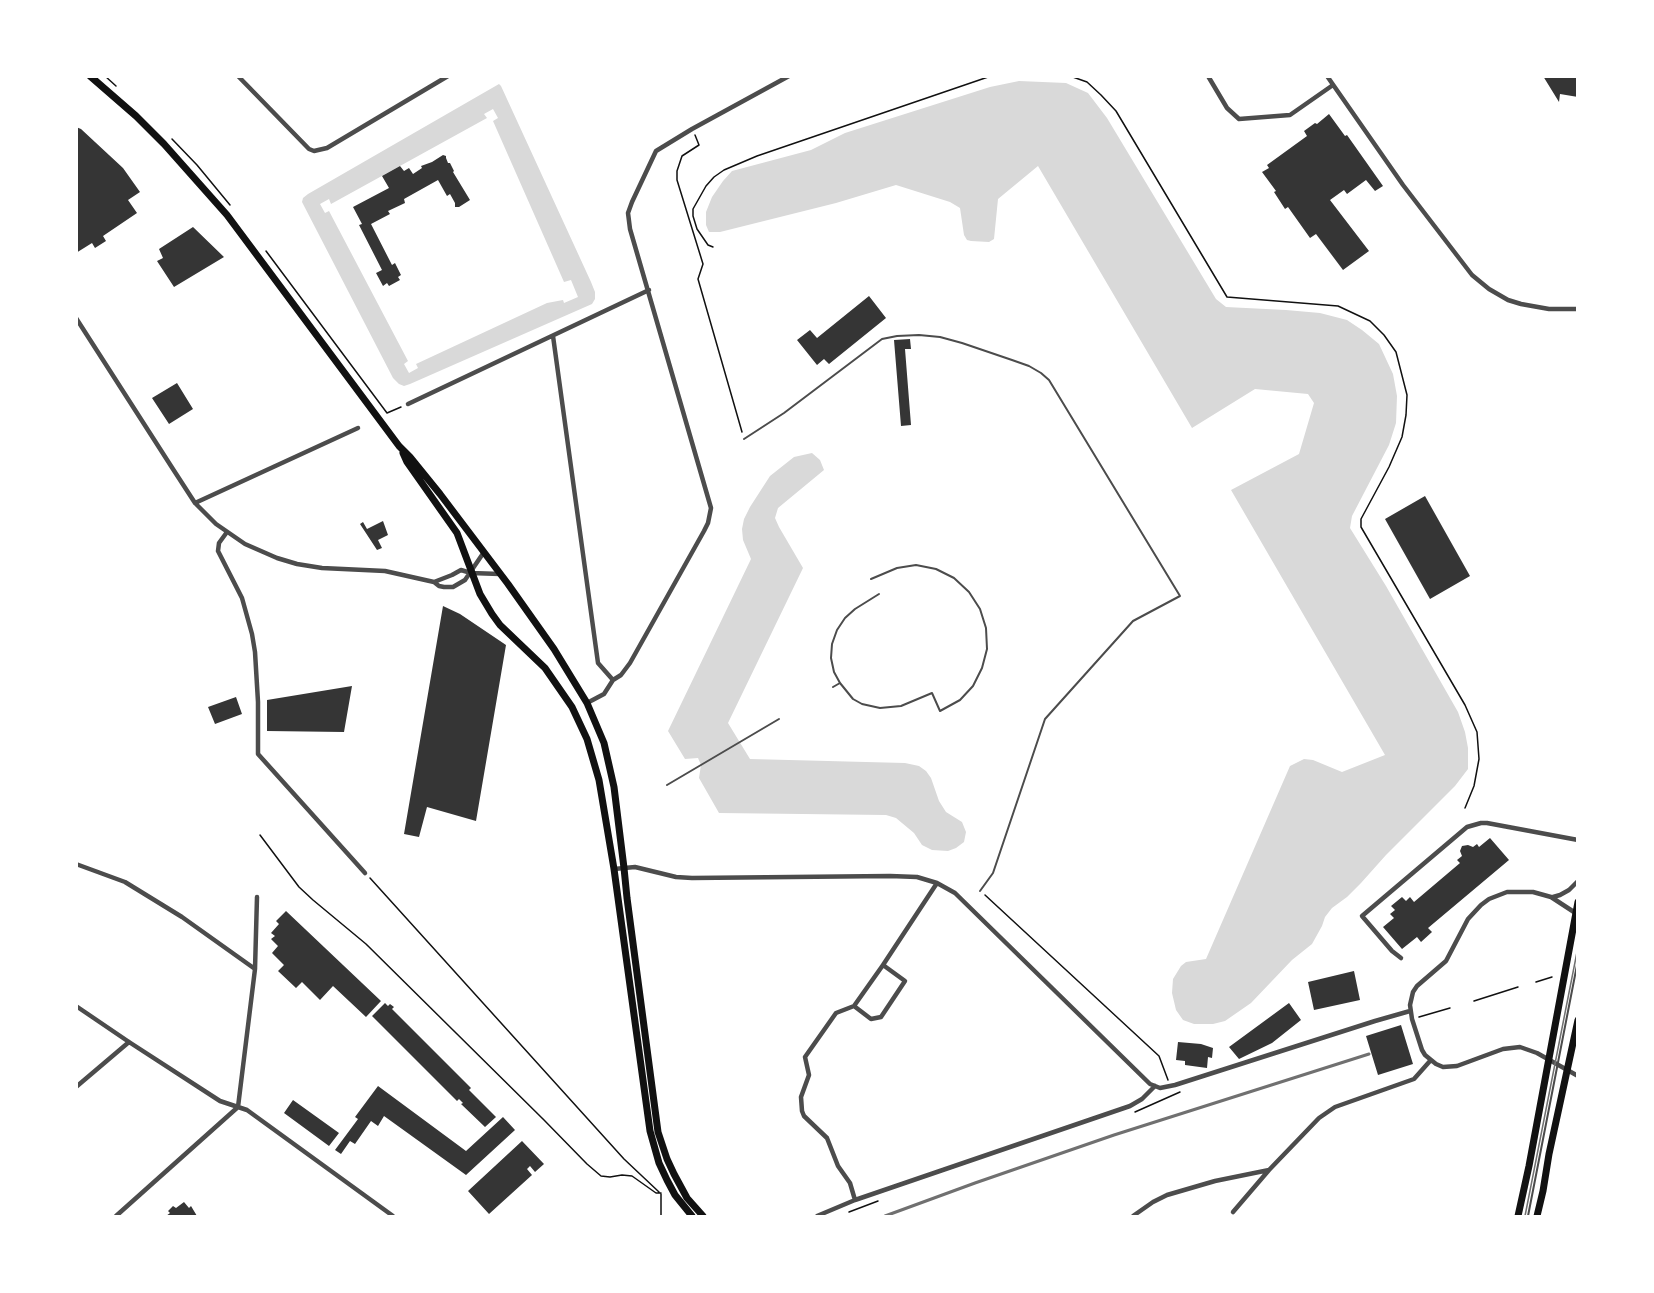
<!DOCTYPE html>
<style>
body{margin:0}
#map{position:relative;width:1654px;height:1293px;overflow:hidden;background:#fff;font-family:"Noto Sans",sans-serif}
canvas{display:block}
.frame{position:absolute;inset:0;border:78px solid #fff;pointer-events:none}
</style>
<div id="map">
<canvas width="1654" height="1293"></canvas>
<div class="frame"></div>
</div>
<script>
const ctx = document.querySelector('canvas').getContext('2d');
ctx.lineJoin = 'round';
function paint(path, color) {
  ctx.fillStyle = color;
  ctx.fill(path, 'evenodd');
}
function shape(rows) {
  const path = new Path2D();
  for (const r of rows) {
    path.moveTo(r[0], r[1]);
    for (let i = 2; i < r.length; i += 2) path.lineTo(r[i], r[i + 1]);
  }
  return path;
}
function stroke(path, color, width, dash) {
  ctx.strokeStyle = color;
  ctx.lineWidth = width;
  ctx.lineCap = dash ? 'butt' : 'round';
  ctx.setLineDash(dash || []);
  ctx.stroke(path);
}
paint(shape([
 [1019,81,1066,83,1088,93,1107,118,1216,299,1226,307,1286,310,1320,313,1347,320,1362,330,1379,344,1393,374,1397,396,1396,423,1389,445,1352,516,1350,528,1386,586,1458,712,1465,732,1468,748,1468,769,1455,786,1386,855,1361,883,1347,897,1332,908,1325,917,1322,926,1312,944,1292,960,1251,1003,1225,1021,1213,1024,1194,1024,1183,1020,1176,1010,1172,993,1173,979,1181,966,1186,962,1206,959,1290,766,1304,759,1313,760,1342,772,1385,755,1231,490,1299,454,1314,403,1308,394,1255,389,1192,428,1038,166,998,199,994,239,989,242,971,241,967,240,964,235,960,208,950,202,896,185,836,203,720,232,709,232,706,225,706,212,712,197,723,181,732,171,811,150,845,133,990,87],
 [499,84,501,86,591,282,595,292,595,299,592,304,410,384,404,386,399,384,393,378,302,202,303,198,308,194],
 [493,109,498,118,493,121,564,282,571,280,578,297,564,303,563,300,547,303,416,364,418,368,409,373,404,364,408,361,329,211,325,213,320,204,329,199,331,204,487,118,484,114],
 [812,453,820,460,824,470,778,508,775,518,779,527,803,568,728,723,750,759,905,763,919,766,926,771,931,778,939,801,946,812,962,822,966,832,964,842,956,848,948,851,932,850,922,845,914,833,896,818,886,815,719,813,699,778,701,765,698,758,685,759,668,731,751,559,743,540,742,529,744,519,750,507,770,476,794,457]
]), '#d9d9d9');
paint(shape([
 [1543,76,1578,76,1578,97,1560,94,1559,102],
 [1329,114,1345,136,1347,135,1383,186,1375,191,1366,180,1347,194,1344,190,1330,200,1369,251,1343,270,1316,234,1310,238,1288,207,1285,209,1274,192,1276,191,1262,172,1269,168,1267,165,1307,136,1304,131,1315,123,1317,124],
 [76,127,81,129,123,168,140,192,128,200,137,213,103,236,106,241,95,248,92,243,76,253],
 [443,155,446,156,446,158,448,163,450,163,454,171,453,172,470,200,459,207,455,207,455,203,450,194,447,196,438,180,404,199,405,203,388,211,390,214,371,224,392,265,395,263,401,275,398,277,400,280,389,286,387,283,383,286,376,273,382,270,359,225,362,224,353,207,389,188,382,176,400,166,404,171,409,168,413,174,422,168,421,166,432,162],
 [193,227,224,257,174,287,157,261,163,258,159,249],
 [869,296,886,318,829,364,824,359,817,365,797,340,810,330,817,338],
 [910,339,911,349,905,349,911,425,901,426,894,340],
 [177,383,193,409,169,424,152,398],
 [1425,496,1470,576,1430,599,1385,519],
 [383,521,388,535,378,540,382,548,377,550,360,524,363,522,367,529],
 [443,606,460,614,506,645,476,821,427,807,419,837,404,834],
 [352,686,344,732,267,731,267,700],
 [236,697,242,714,215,724,208,707],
 [1490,838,1509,860,1428,928,1432,932,1421,942,1417,937,1402,949,1383,927,1394,918,1390,914,1395,910,1391,906,1402,897,1406,901,1410,897,1414,902,1460,863,1457,860,1462,856,1460,851,1462,846,1468,845,1473,847,1477,844,1479,847],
 [286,911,381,1001,366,1017,333,986,320,1000,302,982,296,988,278,971,284,965,272,953,278,946,271,939,275,936,271,933,279,924,276,921],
 [1354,971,1360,1000,1314,1010,1308,982],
 [385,1003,388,1006,390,1004,394,1007,392,1009,471,1088,469,1090,496,1117,485,1127,461,1104,463,1103,459,1099,457,1101,372,1016],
 [1289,1003,1301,1020,1272,1043,1239,1059,1229,1047],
 [1401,1025,1413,1064,1378,1075,1366,1036],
 [1178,1042,1201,1044,1213,1048,1212,1058,1208,1057,1207,1068,1185,1065,1185,1061,1176,1060],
 [378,1086,466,1151,503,1117,515,1130,466,1175,384,1116,378,1126,371,1121,355,1144,350,1141,341,1154,335,1150,358,1119,355,1117],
 [293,1100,339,1133,329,1146,284,1113],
 [522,1141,544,1164,535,1172,530,1166,527,1169,532,1175,489,1214,468,1191],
 [184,1202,189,1208,191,1206,197,1216,166,1216,170,1213,168,1211,173,1206,176,1208]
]), '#353535');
stroke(shape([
 [105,76,116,86],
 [1070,76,1087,82,1101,95,1116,111,1227,297,1338,306,1370,321,1384,335,1396,352,1407,395,1406,415,1402,437,1389,467,1361,519,1361,527,1465,705,1477,732,1479,759,1474,786,1465,808],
 [695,135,699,145,682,156,677,171,677,180,703,264,698,279,742,432],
 [172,139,197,165,230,205],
 [713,247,708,245,697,229,693,216,693,209,706,186,714,177,724,170,757,156,991,76],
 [266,251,387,413,401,407],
 [260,835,299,887,313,900,366,944,544,1120,587,1164,601,1176,610,1177,622,1175,632,1176,656,1193,661,1193],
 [370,878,624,1159,659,1192],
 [985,895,1159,1056,1168,1080],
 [1536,982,1552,977],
 [1474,1001,1518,987],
 [1419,1017,1450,1008],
 [1135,1112,1180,1092],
 [661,1194,661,1216],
 [849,1212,878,1201]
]), '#111', 1.5);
stroke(shape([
 [744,439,784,413,882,339,897,336,919,335,940,337,962,343,1012,360,1029,366,1041,373,1049,380,1180,596,1133,621,1045,719,993,873,980,891],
 [871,579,897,568,916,565,936,569,954,578,969,592,980,609,986,628,987,649,982,668,973,686,960,700,940,711,932,693,901,706,880,708,862,704,853,699,840,683,834,672,831,658,832,644,837,630,845,618,855,609,879,594],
 [833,687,840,683],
 [667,785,779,719],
 [1528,1216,1578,960]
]), '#4c4c4c', 2);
stroke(shape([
 [238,76,309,149,314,151,327,148,448,76],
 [1208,76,1227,108,1239,119,1290,115,1333,85],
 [1327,76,1403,185,1472,275,1489,289,1508,300,1521,304,1549,309,1578,309],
 [76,318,171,466,195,503,216,524,245,544,277,558,297,564,322,568,385,571,434,582,439,586,444,587,453,587,465,580,484,552],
 [553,336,598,663,613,680],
 [408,404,649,290],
 [195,503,358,428],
 [227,532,219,543,218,551,242,598,252,634,255,652,258,702,258,754,365,873],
 [434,582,452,575,461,570,471,573,500,574],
 [587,703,604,694,613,680,621,675,630,663,704,531,708,523,711,508,630,229,628,213,632,202,656,151,692,129,789,76],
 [76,864,125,882,182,917,255,969],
 [614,869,635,867,676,877,692,878,890,876,917,877,937,883,955,893,1150,1084,1160,1088,1175,1085,1375,1021,1410,1011],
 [1553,897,1560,895,1569,890,1578,881],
 [1577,914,1551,897,1533,892,1507,892,1489,899,1481,905,1468,919,1446,961,1417,986,1413,992,1410,1005,1412,1019,1422,1050,1425,1055,1436,1064,1443,1067,1457,1066,1503,1049,1520,1047,1537,1053,1578,1076],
 [1401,958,1392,951,1362,916,1467,827,1481,823,1487,823,1578,840],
 [883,965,937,883],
 [76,1006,129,1042,220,1101,247,1110,393,1216],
 [854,1006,871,1019,881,1017,905,981,883,965,854,1006,836,1013,805,1057,809,1075,801,1097,802,1111,804,1116,827,1138,838,1166,850,1183,855,1200],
 [76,1087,129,1042],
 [1233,1212,1269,1170,1319,1118,1335,1107,1414,1079,1430,1061],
 [116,1216,238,1107,255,969,257,897],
 [817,1216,855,1200,1130,1106,1142,1099,1155,1086],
 [1133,1216,1153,1202,1167,1195,1215,1181,1269,1170]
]), '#4c4c4c', 4.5);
stroke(shape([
 [90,76,136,116,164,144,227,215,399,446,410,457,440,494,508,584,554,649,587,703,604,743,614,787,624,868,627,898,658,1132,667,1159,674,1174,687,1198,703,1216],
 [403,453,407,462,457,533,480,594,492,614,500,625,545,668,572,707,587,739,599,780,614,869,650,1131,659,1163,667,1180,675,1195,692,1216],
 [1518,1216,1529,1166,1578,902],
 [1537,1216,1543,1191,1549,1154,1578,1020]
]), '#111', 7);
stroke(shape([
 [1525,1216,1578,947]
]), '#707070', 1.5);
stroke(shape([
 [885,1216,975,1183,1114,1135,1369,1054]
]), '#707070', 3);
</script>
